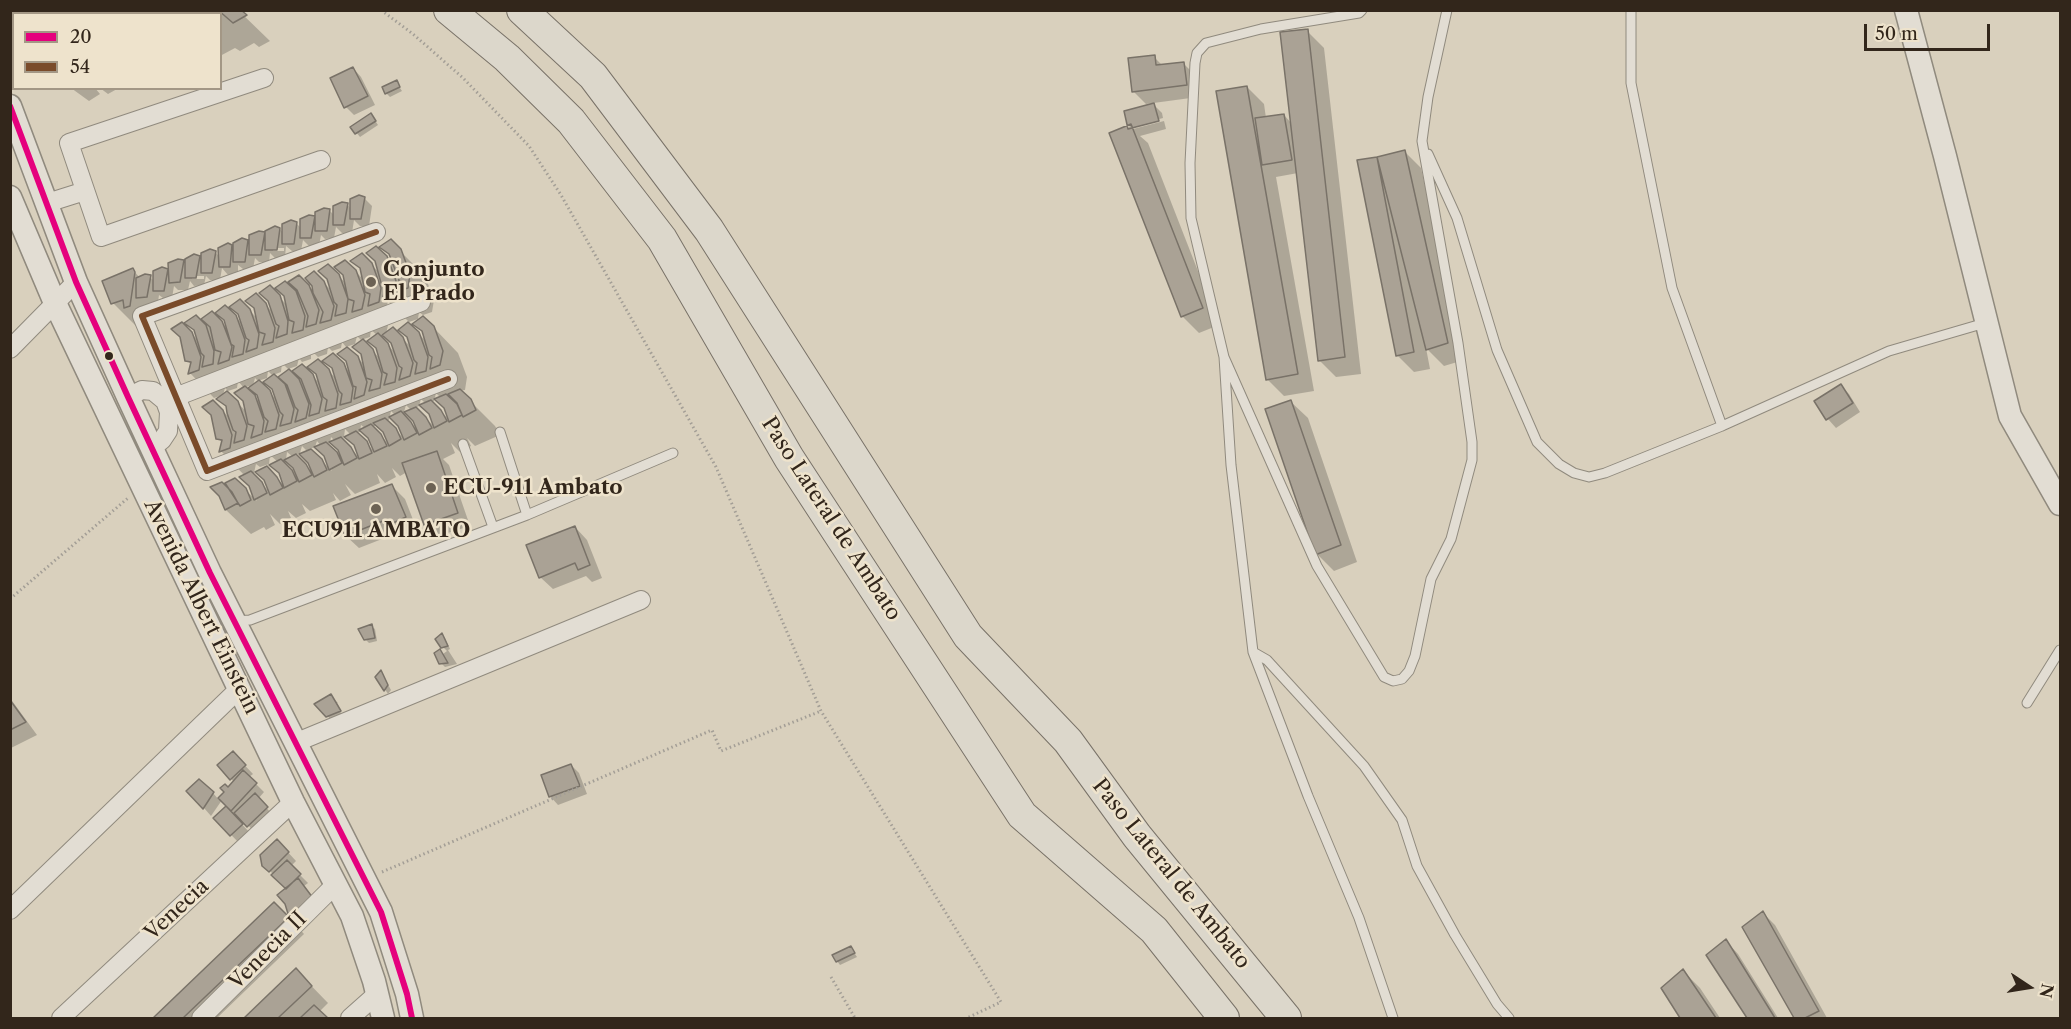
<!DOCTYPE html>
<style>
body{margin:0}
#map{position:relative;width:2071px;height:1029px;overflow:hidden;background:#d9d0bd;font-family:"Libre Caslon Text",serif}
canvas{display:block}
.frame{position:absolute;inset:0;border:12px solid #32261b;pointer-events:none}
.legend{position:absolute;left:12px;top:12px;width:210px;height:78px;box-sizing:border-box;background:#eee3cc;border:2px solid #a39785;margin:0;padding:8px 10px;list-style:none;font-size:18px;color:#32261b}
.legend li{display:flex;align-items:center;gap:12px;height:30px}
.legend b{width:30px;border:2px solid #a39785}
.north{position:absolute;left:1999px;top:957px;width:60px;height:60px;-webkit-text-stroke:4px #eee3cc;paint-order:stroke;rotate:102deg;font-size:16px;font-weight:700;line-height:24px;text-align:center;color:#32261b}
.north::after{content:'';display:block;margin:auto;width:21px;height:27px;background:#32261b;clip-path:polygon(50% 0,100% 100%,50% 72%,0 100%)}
.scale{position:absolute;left:1864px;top:24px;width:126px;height:27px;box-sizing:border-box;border:3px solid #32261b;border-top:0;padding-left:8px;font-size:18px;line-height:21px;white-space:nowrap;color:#32261b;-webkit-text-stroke:4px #eee3cc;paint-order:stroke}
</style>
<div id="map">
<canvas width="2071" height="1029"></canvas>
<div class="frame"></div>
<ul class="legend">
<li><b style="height:8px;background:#e5007d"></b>20</li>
<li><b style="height:8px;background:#7a4b2a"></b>54</li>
</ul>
<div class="north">N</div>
<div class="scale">50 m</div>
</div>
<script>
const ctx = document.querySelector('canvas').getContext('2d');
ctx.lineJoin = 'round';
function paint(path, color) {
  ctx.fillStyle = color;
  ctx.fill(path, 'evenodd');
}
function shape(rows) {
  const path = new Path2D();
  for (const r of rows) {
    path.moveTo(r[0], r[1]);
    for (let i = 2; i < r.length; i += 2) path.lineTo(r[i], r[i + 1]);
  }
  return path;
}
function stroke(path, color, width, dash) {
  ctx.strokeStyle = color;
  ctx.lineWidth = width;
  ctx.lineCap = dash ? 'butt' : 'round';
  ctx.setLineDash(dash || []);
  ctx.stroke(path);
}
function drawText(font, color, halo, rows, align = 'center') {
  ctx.font = font + ' "Libre Caslon Text",serif';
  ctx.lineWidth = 5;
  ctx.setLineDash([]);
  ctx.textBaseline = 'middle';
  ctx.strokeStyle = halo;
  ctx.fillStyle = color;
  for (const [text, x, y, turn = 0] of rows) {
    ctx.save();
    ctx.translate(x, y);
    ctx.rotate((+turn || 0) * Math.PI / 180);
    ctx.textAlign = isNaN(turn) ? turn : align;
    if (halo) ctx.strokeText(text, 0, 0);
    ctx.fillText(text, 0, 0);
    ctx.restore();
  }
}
paint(shape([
 [137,10,152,10,152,14,139,12],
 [172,10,214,10,218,13,217,10,238,10,270,41,259,47,254,43,240,51,235,48,220,56,220,14,174,14],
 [1307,31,1324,48,1361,374,1336,377,1319,360,1298,173,1276,177,1314,391,1284,396,1267,379,1247,87,1264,104,1266,118,1284,115,1292,124],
 [1154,57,1163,66,1183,63,1196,76,1198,97,1146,104,1133,91],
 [353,68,361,77,375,105,354,115,346,107],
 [396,82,402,91,390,97,386,93],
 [71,88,95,88,100,94,89,101],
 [100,88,116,88,117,89,108,94],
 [1154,105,1162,113,1163,118,1133,126,1133,129,1164,121,1166,129,1140,136,1148,143,1219,325,1199,333,1182,316,1129,127],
 [374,119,378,125,360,137,352,127],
 [1404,151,1421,168,1464,360,1444,366,1426,348,1430,369,1414,372,1397,355,1359,161],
 [364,198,372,206,369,226,360,226,354,220,352,233,342,233,336,227,334,238,325,239,321,235,319,246,309,246,303,240,301,251,292,251,286,246,285,257,275,258,270,253,269,262,259,262,255,258,253,269,243,269,238,265,238,274,228,275,222,268,220,280,210,280,206,276,204,285,194,286,190,281,188,290,178,290,174,286,172,298,163,298,159,295,154,330,137,327,113,303,133,270,140,278,150,277,154,281,167,270,170,273,183,262,186,265,199,257,202,260,215,252,220,257,231,246,235,250,248,241,251,244,264,234,267,237,280,229,283,233,296,223,301,228,314,217,316,220,329,210,334,215,347,204,351,209],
 [273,248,284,248,284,251,273,251],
 [192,276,204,276,204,279,192,279],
 [390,241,425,276,434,300,432,312,423,315,419,312,418,319,409,322,388,301,386,310,389,321,386,334,393,329,412,348,408,324,424,339,423,333,415,324,433,327,458,353,467,377,465,390,460,391,495,426,500,435,475,446,467,438,471,446,460,452,451,443,455,453,443,459,449,465,470,526,438,536,426,524,407,472,400,476,392,468,396,477,385,483,377,474,380,483,355,494,345,484,351,495,340,501,333,493,336,500,310,511,302,504,306,513,296,518,288,511,291,518,280,524,270,514,275,525,266,530,264,527,251,534,226,510,221,496,231,493,235,480,257,501,245,476,221,451,223,443,217,438,213,402,229,417,227,408,219,399,227,393,247,412,244,388,238,381,237,388,228,391,225,388,223,395,214,398,190,373,192,365,186,360,182,324,197,339,195,331,200,321,212,313,227,328,226,322,217,313,225,307,241,322,240,301,258,319,255,295,273,312,269,287,287,305,287,285,299,277,315,292,314,273,332,291,328,266,347,284,355,271,364,280,362,270,353,261,361,255,380,273,376,248,395,266,392,257,382,247],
 [371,330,377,335,381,359,361,340,370,337],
 [383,334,393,344,396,353,378,336],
 [357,336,362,341,365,365,347,348,339,354,347,363,348,370,333,355,325,361,334,370,337,379,318,361,321,384,302,366,291,374,289,371,278,379,273,375,281,372,282,363,288,369,297,366,299,358,302,362,311,359,311,350,318,357,327,354,328,347,332,351,341,348,342,342,346,347,355,344],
 [268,371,273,376,277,400,258,381,267,378],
 [255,378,259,382,253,386],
 [249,386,259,397,260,402,244,388],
 [436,393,441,398,451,421,431,402,434,401],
 [421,399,426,404,436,428,415,408,419,406],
 [406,405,411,410,417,429,401,413,404,412],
 [391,411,396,416,406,440,386,421,389,420],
 [375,423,385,433,390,445,372,427,375,426],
 [361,425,365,428,375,452,356,433,360,432],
 [345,429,351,435,361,459,340,438,344,437],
 [331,437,335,441,342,459,327,444,330,443],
 [317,441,321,446,332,471,310,449,315,447],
 [302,446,308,452,315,475,295,455,300,453],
 [287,452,293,457,297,477,280,461,286,460],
 [270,455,278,462,286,487,266,468,271,493,252,474,254,473,256,464,260,467,269,464],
 [1841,386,1849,394,1860,412,1836,428,1828,419,1816,402],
 [1291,402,1308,418,1357,562,1334,571,1317,554],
 [392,486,405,499,417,530,405,536,400,532,359,548,346,536,335,507],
 [575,527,587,540,602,578,592,582,586,576,553,589,540,577],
 [371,626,375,629,377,641,369,643,365,639],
 [442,635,445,638,450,649,448,650,457,664,445,667,441,663,443,654,447,651,443,647],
 [381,672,391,690,388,694,377,677],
 [330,696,338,703,335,703,344,718,335,724,316,704],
 [10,698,37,735,11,748,10,747],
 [233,753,253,774,249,777,264,792,258,799,274,816,256,834,241,817,238,820,250,833,239,843,215,818,228,806,222,800,211,816,204,808,213,793,219,800,234,782,219,765],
 [571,765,579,773,587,794,558,805,550,796],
 [285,849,296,861,291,866,308,883,304,886,320,907,296,925,304,934,217,1018,155,1018,274,904,291,921,286,903,288,889,264,865],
 [1763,913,1775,925,1827,1018,1795,1018,1744,927],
 [1726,941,1738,954,1778,1018,1749,1018,1708,956],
 [851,948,857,957,840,965,837,961],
 [296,970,328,1003,319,1012,326,1018,246,1018],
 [1683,971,1700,988,1720,1018,1682,1018,1663,989]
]), '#0003');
const building = shape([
 [218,10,241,10,247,15,233,23,218,10],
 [1308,29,1345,357,1318,361,1280,32,1308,29],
 [1155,55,1156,65,1184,62,1187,85,1132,92,1128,58,1155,55],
 [353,67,368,96,344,108,330,78,353,67],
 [397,80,400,87,385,94,382,87,397,80],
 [1247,86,1298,374,1266,380,1216,91,1247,86],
 [1154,103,1159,121,1128,129,1124,111,1154,103],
 [371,113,376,121,355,134,350,127,371,113],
 [1284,114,1292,160,1262,165,1255,118,1284,114],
 [1131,124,1203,308,1181,317,1109,133,1131,124],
 [1405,150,1448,343,1426,350,1377,157,1405,150],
 [1377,157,1414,352,1396,356,1357,160,1377,157],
 [359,195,365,197,361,219,350,219,350,199,359,195],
 [342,202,348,203,344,225,333,225,333,206,342,202],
 [324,208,330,209,327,231,315,231,315,212,324,208],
 [309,215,315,216,311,238,300,238,300,219,309,215],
 [291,220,297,222,294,244,282,244,282,224,291,220],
 [275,226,280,228,277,250,265,250,265,231,275,226],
 [259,231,265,232,261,255,249,255,249,235,259,231],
 [242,238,248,240,245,262,233,262,233,243,242,238],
 [391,239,401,249,410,274,408,288,397,291,399,280,389,254,379,247,391,239],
 [228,243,232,245,230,267,219,267,218,248,228,243],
 [376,246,387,256,396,281,394,295,383,298,385,287,381,283,375,261,366,253,376,246],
 [210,249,216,251,212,273,201,273,201,253,210,249],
 [362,253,372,263,381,288,379,302,368,306,370,294,365,292,360,268,350,261,362,253],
 [194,254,200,256,196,278,185,278,185,259,194,254],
 [178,259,184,260,180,282,169,283,168,263,178,259],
 [345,260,356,270,365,295,362,309,352,312,354,301,348,299,343,275,334,267,345,260],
 [328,264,339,274,348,299,346,313,335,316,337,305,334,302,327,279,318,271,328,264],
 [162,267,168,269,164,291,153,291,153,271,162,267],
 [133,268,135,272,130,306,124,308,123,300,111,304,102,281,133,268],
 [314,271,324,281,334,306,331,320,320,323,323,312,313,293,312,286,305,278,314,271],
 [145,274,151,275,147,297,136,298,136,278,145,274],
 [299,275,309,285,319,310,316,324,306,327,308,316,297,290,288,282,299,275],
 [285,281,296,291,305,316,303,330,292,333,294,322,289,320,284,296,275,288,285,281],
 [270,285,280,295,288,321,287,334,276,338,279,326,276,324,268,301,259,293,270,285],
 [256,293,266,303,275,328,273,342,262,345,265,334,259,332,254,308,245,301,256,293],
 [240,299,250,309,259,334,257,348,246,352,249,340,246,338,238,314,229,307,240,299],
 [225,305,236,315,245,340,243,354,232,357,234,346,231,344,224,320,215,313,225,305],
 [212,311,222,321,232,347,229,360,218,364,221,352,215,350,210,327,201,319,212,311],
 [196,315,206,325,214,351,213,364,202,367,204,356,201,353,194,330,184,323,196,315],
 [423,316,434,326,443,351,440,365,430,369,432,357,429,355,422,331,412,324,423,316],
 [182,322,192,332,201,357,199,370,188,374,191,362,185,361,180,337,171,329,182,322],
 [408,322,419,332,428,357,426,371,415,374,417,363,414,360,407,337,398,330,408,322],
 [393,327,403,337,413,363,410,376,399,380,402,368,399,366,391,343,382,335,393,327],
 [378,333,388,343,397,368,395,382,384,385,387,374,383,372,376,348,367,341,378,333],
 [363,339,373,349,382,374,380,388,369,391,372,380,366,378,361,354,352,347,363,339],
 [347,347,358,356,367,382,364,395,354,399,356,387,353,386,346,361,337,354,347,347],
 [333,353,344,363,353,388,351,402,340,405,342,394,339,391,332,368,322,361,333,353],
 [318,359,329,369,338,394,336,408,325,411,327,400,323,397,316,374,307,367,318,359],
 [302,364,313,374,322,399,319,413,309,416,311,405,301,379,292,371,302,364],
 [289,369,299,379,309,404,306,418,295,422,298,410,295,407,287,385,278,377,289,369],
 [274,374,285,384,294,409,291,423,280,426,283,415,280,412,272,389,263,382,274,374],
 [259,380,270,390,279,415,276,429,265,432,268,421,264,417,257,395,248,388,259,380],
 [1841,384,1853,403,1826,420,1814,401,1841,384],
 [245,386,255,395,264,421,262,434,251,438,254,426,248,424,243,401,234,393,245,386],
 [460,389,471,399,476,410,463,417,457,403,448,394,460,389],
 [227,391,238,401,247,426,244,440,234,443,236,432,233,430,227,413,226,406,216,399,227,391],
 [446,394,457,404,462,415,449,422,444,408,434,399,446,394],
 [213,400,223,410,232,435,230,448,219,452,222,440,216,439,211,415,202,407,213,400],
 [431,400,441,410,447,421,434,428,429,414,419,405,431,400],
 [1291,400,1341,545,1315,555,1265,409,1291,400],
 [416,407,426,417,432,428,419,435,413,421,404,412,416,407],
 [401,411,411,422,417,433,404,440,398,426,389,417,401,411],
 [385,418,396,428,401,439,389,446,383,432,373,423,385,418],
 [371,424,381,434,387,446,374,452,368,438,359,430,371,424],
 [356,431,367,441,372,453,359,459,354,445,344,437,356,431],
 [341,437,351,447,357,458,344,465,338,450,329,442,341,437],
 [326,442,337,452,342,463,329,470,324,456,314,447,326,442],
 [311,449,322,459,327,470,314,477,308,463,299,454,311,449],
 [437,451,458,513,424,525,402,463,437,451],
 [296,454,306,464,312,475,299,482,293,468,284,460,296,454],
 [281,459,292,470,297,481,284,488,279,473,269,465,281,459],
 [267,466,277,477,283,488,270,495,264,480,255,472,267,466],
 [251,471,262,482,267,493,254,500,249,486,239,477,251,471],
 [235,478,246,488,251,500,240,506,225,483,235,478],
 [222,482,232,492,238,503,225,510,219,496,210,487,222,482],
 [392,484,406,517,391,524,388,519,345,536,333,506,392,484],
 [575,526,590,565,578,570,575,563,539,578,526,545,575,526],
 [372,624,375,638,364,640,358,629,372,624],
 [442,633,448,646,441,648,435,639,442,633],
 [440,649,448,663,439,664,434,653,440,649],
 [381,670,388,685,384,691,375,677,381,670],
 [331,694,341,711,326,717,314,704,331,694],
 [10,700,26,722,10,730,10,700],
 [233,751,246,765,230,780,217,765,233,751],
 [571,764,580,786,549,797,541,775,571,764],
 [243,770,257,783,231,811,218,798,224,792,220,788,225,784,228,787,243,770],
 [199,779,214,792,203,809,186,791,199,779],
 [255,793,268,807,247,827,234,813,255,793],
 [226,806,243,824,230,836,213,818,226,806],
 [277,839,289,852,269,872,262,866,260,855,277,839],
 [287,860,301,874,286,889,271,875,287,860],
 [298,878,313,898,289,917,285,904,277,895,298,878],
 [274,902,289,917,183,1018,153,1018,274,902],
 [1763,911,1819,1011,1805,1018,1794,1018,1742,927,1763,911],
 [1726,939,1775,1018,1747,1018,1706,955,1726,939],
 [851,946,855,953,836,962,832,955,851,946],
 [296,968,312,986,278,1018,244,1018,296,968],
 [1683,969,1716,1018,1680,1018,1661,988,1683,969],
 [314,1005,328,1018,300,1018,314,1005]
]);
paint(building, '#aaa295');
stroke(building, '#797268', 1.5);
const service = shape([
 [1631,10,1631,83,1672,288,1722,426],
 [1428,154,1457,218,1497,350,1537,442,1559,464,1574,473,1589,477,1605,473,1722,426,1889,351,1985,323],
 [1224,357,1191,218,1190,163,1195,63,1197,53,1206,43,1261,29,1359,13,1362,10],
 [500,432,527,515],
 [463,444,493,527],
 [236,621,250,620,527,515,673,453],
 [1253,652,1267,660,1364,766,1402,820,1417,866,1455,935,1497,1004,1509,1018],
 [2027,703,2060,650],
 [1393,1018,1359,918,1308,796,1253,652,1231,465,1224,357,1317,566,1384,677,1393,681,1402,679,1409,671,1415,656,1431,579,1451,539,1472,460,1472,442,1458,343,1422,141,1428,97,1447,10]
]);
const minor = shape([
 [80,10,92,14],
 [10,12,14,21],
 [111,14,120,10],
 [264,78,69,143,101,237,321,160],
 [47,203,85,191],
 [376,232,142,316,207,471,448,379],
 [10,349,76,282],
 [128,397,142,390,153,391,165,401,169,412,168,431,162,440,152,448],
 [165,401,421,302],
 [297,742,641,600],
 [10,910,240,688],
 [61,1018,293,802],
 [201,1018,336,884],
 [350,1018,377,994]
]);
const tertiary = shape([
 [1906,10,1945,156,2010,416,2060,504],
 [10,106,76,282,128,397,210,573,381,912,407,994,412,1018],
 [10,197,55,303,293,802,352,916,374,981,383,1018]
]);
const trunk = shape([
 [449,10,507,58,571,121,662,239,789,458,1022,815,1154,930,1224,1018],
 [522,10,593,76,709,230,968,636,1068,741,1137,836,1286,1018]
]);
stroke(service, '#908a7e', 11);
stroke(minor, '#908a7e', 20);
stroke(tertiary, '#908a7e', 25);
stroke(trunk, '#797268', 32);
stroke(shape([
 [381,10,413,34,463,78,529,146,561,195,716,467,821,711,1001,1002,967,1018],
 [10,599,128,498],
 [382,872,712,730,721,751,821,711],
 [831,977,855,1018]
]), '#a39e96', 3, [1.5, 3]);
stroke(service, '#e2ddd3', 9);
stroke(minor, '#e2ddd3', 18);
stroke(tertiary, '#e2ddd3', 22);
stroke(trunk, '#dcd7cb', 30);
stroke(shape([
 [10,106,76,282,128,397,210,573,381,912,407,994,412,1018]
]), '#e5007d', 6);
stroke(shape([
 [376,232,142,316,207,471,448,379]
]), '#7a4b2a', 6);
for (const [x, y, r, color] of [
 [371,282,6,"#6c6254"],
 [109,356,5,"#32261b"],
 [431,488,6,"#6c6254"],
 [376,509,6,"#6c6254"]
]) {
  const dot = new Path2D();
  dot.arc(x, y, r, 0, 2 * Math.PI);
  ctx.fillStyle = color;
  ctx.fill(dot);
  stroke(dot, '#eee3cc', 2);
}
drawText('bold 21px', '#32261b', '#eee3cc', [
 ["Conjunto",383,270],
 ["El Prado",383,294],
 ["ECU-911 Ambato",443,488],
 ["ECU911 AMBATO",376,531,"center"]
], 'left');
drawText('21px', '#32261b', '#eee3cc', [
 ["Paso Lateral de Ambato",831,519,57],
 ["Avenida Albert Einstein",201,607,64],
 ["Paso Lateral de Ambato",1171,874,51],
 ["Venecia",177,910,-43],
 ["Venecia II",268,951,-45]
]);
</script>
